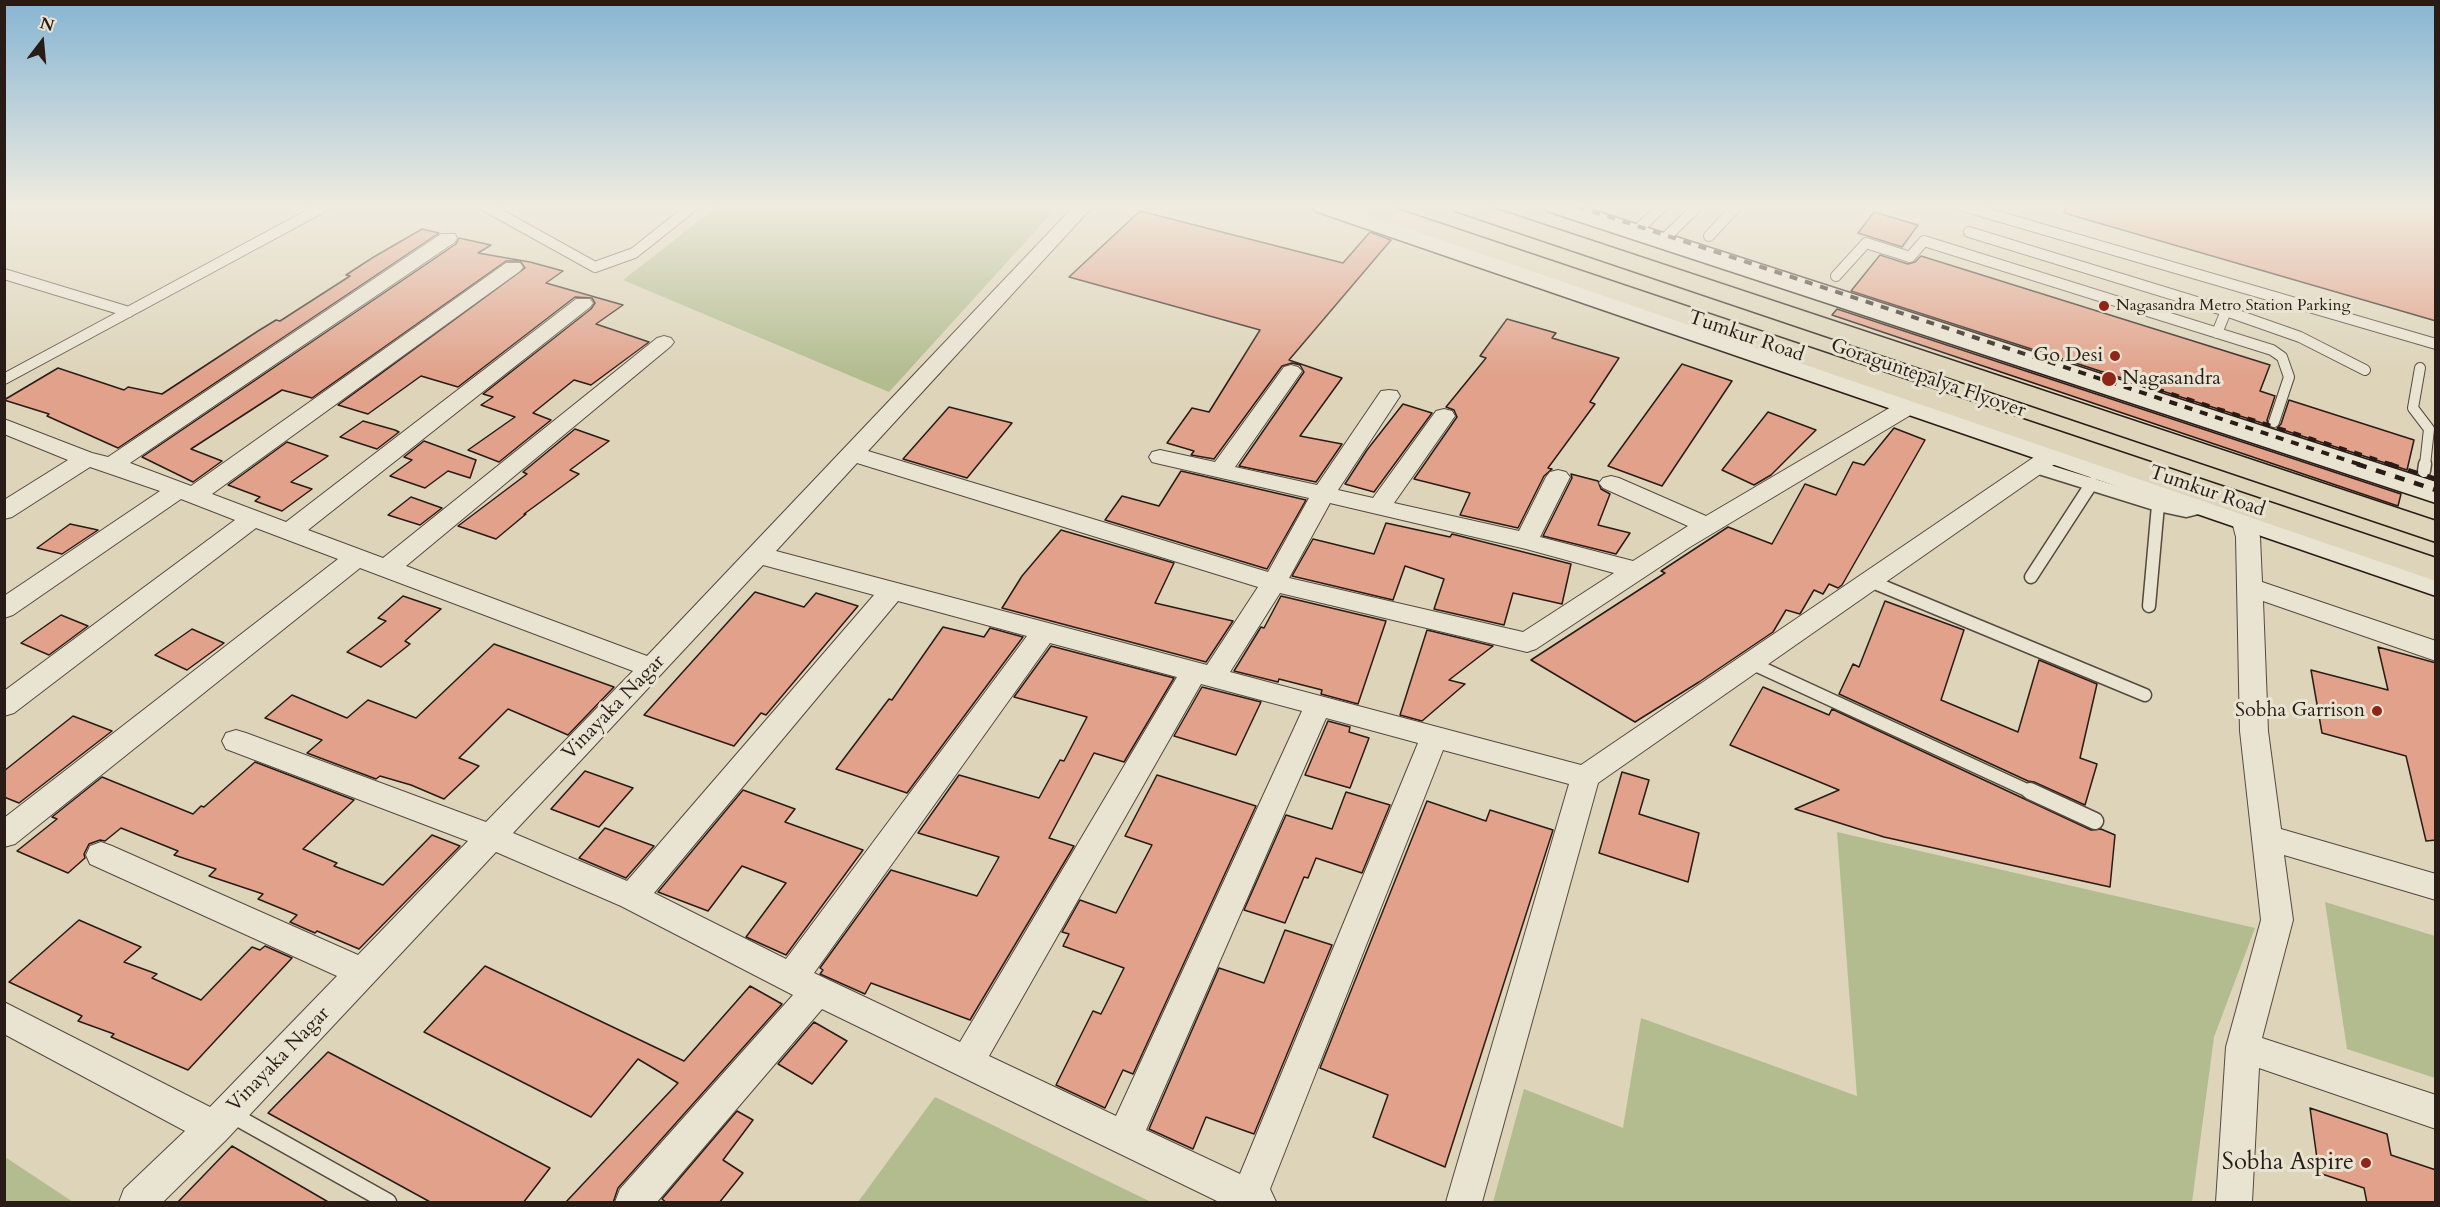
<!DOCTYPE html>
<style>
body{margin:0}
#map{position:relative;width:2440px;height:1207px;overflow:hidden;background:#ddd4b9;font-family:Cardo,serif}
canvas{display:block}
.frame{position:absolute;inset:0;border:6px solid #291b15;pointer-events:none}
.north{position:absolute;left:12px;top:12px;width:60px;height:60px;-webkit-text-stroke:4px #e9e3d2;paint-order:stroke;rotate:16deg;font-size:16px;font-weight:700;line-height:24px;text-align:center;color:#291b15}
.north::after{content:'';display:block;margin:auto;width:21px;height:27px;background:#291b15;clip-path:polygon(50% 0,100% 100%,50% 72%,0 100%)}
</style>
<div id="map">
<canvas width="2440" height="1207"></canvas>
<div class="frame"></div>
<div class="north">N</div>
</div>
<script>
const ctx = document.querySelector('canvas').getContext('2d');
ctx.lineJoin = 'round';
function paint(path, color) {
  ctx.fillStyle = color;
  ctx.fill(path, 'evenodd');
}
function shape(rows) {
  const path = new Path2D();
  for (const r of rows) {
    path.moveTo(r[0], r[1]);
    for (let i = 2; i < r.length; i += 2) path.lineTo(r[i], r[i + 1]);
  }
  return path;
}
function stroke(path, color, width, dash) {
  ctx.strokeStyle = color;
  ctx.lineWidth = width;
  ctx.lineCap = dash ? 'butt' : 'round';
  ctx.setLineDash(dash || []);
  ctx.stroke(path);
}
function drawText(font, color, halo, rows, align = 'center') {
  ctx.font = font + ' Cardo,serif';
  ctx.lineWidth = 6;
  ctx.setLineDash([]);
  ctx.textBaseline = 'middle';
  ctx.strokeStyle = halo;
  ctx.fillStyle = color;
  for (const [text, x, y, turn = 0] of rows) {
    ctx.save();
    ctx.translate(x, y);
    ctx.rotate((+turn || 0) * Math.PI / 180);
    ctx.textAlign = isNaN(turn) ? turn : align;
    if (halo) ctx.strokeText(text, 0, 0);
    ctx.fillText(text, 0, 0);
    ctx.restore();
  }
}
paint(shape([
 [718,206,1058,206,889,392,623,280],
 [1837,832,2255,928,2214,1037,2192,1202,1493,1202,1524,1089,1623,1128,1641,1018,1857,1096],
 [2325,902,2435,936,2435,1078,2347,1049],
 [935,1097,1151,1202,858,1202],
 [5,1157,73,1202,5,1202]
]), '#b2bc8f');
const building = shape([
 [2065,206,2436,206,2436,321,2064,213,2065,206],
 [1140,211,1343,263,1370,232,1391,240,1289,360,1342,378,1300,436,1342,444,1316,482,1239,466,1304,372,1300,365,1292,363,1282,366,1214,459,1191,455,1194,451,1167,443,1192,408,1209,412,1260,330,1069,277,1140,211],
 [1874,212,1918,225,1902,247,1858,233,1874,212],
 [422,229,439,233,118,448,47,416,49,414,4,400,58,368,124,390,128,387,162,394,258,331,276,320,280,321,350,276,346,275,372,258,422,229],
 [459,238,491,245,478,253,530,262,563,271,546,283,623,305,596,324,649,342,591,385,574,380,533,413,551,420,499,462,468,450,515,417,481,405,493,397,483,394,591,309,595,303,592,298,575,297,458,387,421,376,368,414,338,405,525,268,520,261,506,261,312,398,282,390,191,449,222,461,193,482,142,457,456,244,459,238],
 [1880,255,1908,264,1915,262,1921,256,2270,365,2260,391,2275,396,2267,420,2268,425,1851,291,1880,255],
 [1837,309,2401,494,2398,506,1832,315,1837,309],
 [1507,319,1556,333,1552,338,1619,358,1590,402,1595,404,1548,468,1552,469,1544,476,1518,528,1460,515,1470,493,1414,479,1457,417,1454,410,1446,407,1486,358,1480,356,1507,319],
 [1682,364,1732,381,1662,486,1608,466,1682,364],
 [2289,400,2414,440,2407,470,2277,428,2281,424,2289,400],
 [1403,404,1432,413,1374,492,1345,484,1367,450,1403,404],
 [949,407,1012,423,967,478,903,459,949,407],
 [1768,412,1816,430,1771,475,1754,485,1722,470,1768,412],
 [363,421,395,430,399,432,377,449,340,437,363,421],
 [1894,428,1925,440,1842,585,1838,588,1829,584,1823,594,1814,590,1800,614,1786,610,1773,632,1699,682,1635,722,1531,660,1665,573,1661,571,1728,527,1772,544,1805,484,1836,495,1853,462,1864,465,1894,428],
 [575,429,609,441,570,470,579,474,524,514,526,514,496,539,458,526,527,474,523,472,575,429],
 [424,441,476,460,470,478,448,471,425,488,390,476,412,460,404,457,424,441],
 [287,442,328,456,291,482,312,489,282,511,255,501,260,497,228,485,287,442],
 [1181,471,1306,500,1267,569,1105,520,1122,496,1159,506,1181,471],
 [1571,474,1598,481,1601,489,1610,494,1598,525,1630,533,1616,554,1543,536,1572,478,1571,474],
 [411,497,442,508,420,525,388,515,411,497],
 [1386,523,1450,537,1452,534,1571,564,1562,604,1513,593,1504,625,1434,609,1444,579,1405,566,1393,600,1292,576,1313,539,1374,554,1386,523],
 [70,524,98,530,62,554,37,548,70,524],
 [1061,530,1174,563,1155,603,1233,621,1206,662,1002,608,1022,576,1061,530],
 [755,592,804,607,816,593,858,606,766,715,761,713,734,746,644,715,755,592],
 [403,596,441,609,405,641,410,644,381,667,347,652,386,621,378,618,403,596],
 [1281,596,1386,621,1358,704,1321,694,1322,690,1279,679,1278,682,1234,671,1261,627,1264,628,1281,596],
 [1885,601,1964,630,1941,700,2018,732,2039,660,2097,684,2080,758,2097,764,2085,805,2034,782,2028,781,1839,694,1853,664,1859,667,1885,601],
 [61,615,88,626,49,655,21,643,61,615],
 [943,627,984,637,990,628,1023,637,907,793,836,769,889,699,892,700,943,627],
 [192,629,224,643,187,670,155,655,192,629],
 [1427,630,1493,646,1449,680,1465,684,1422,721,1400,715,1427,630],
 [494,644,614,687,568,735,508,709,459,758,479,766,444,799,411,785,380,776,376,779,307,753,322,740,265,718,292,695,347,718,368,700,416,718,494,644],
 [1051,646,1174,678,1124,762,1094,753,1049,838,1074,846,970,1020,871,983,865,994,820,974,823,970,820,968,891,870,977,896,999,857,918,833,959,775,1039,798,1060,760,1064,761,1087,717,1014,697,1051,646],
 [2378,647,2436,663,2436,840,2426,841,2406,756,2322,733,2311,670,2388,690,2378,647],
 [1202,687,1261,702,1236,755,1174,736,1202,687],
 [1763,687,1829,715,1832,709,2091,830,2101,829,2115,835,2110,887,1884,837,1795,809,1839,790,1730,745,1763,687],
 [73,716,112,731,19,803,4,797,4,771,73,716],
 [1328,721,1350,727,1349,732,1369,738,1350,788,1305,775,1328,721],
 [255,762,354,800,303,849,337,863,334,866,383,885,432,835,460,846,359,949,317,931,315,933,290,922,297,915,258,899,263,894,209,876,216,869,174,855,178,851,121,828,105,841,100,840,89,844,84,854,85,858,68,873,17,851,57,819,52,817,102,777,193,814,201,806,204,807,255,762],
 [585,771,633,788,599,827,551,809,585,771],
 [1622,772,1649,780,1639,814,1699,833,1688,882,1599,853,1622,772],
 [1157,775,1256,806,1133,1074,1123,1070,1105,1108,1056,1085,1093,1011,1101,1014,1124,968,1063,946,1069,934,1062,932,1080,900,1116,913,1152,845,1125,836,1157,775],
 [743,790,795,809,785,822,863,850,786,955,746,937,786,883,742,866,708,911,658,892,743,790],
 [1346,792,1390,805,1362,873,1316,858,1308,878,1304,877,1285,923,1244,910,1286,815,1332,829,1346,792],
 [1427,801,1486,821,1490,810,1553,830,1445,1167,1373,1137,1388,1095,1320,1068,1427,801],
 [605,828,654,846,626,878,579,858,605,828],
 [79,920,141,947,124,962,157,974,152,978,201,1000,252,947,260,950,265,946,292,958,188,1070,111,1037,114,1034,78,1021,82,1016,9,982,79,920],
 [1285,930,1332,945,1254,1134,1206,1117,1193,1149,1149,1129,1219,968,1264,983,1285,930],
 [485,966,684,1061,750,986,782,1004,618,1188,613,1203,565,1203,678,1083,638,1059,591,1117,424,1032,485,966],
 [814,1022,847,1041,812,1084,778,1064,814,1022],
 [328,1052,550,1168,523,1203,432,1203,268,1113,328,1052],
 [2310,1108,2387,1134,2391,1155,2436,1170,2436,1203,2367,1203,2364,1188,2319,1173,2310,1108],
 [737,1111,753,1120,723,1160,743,1173,719,1203,667,1203,662,1199,737,1111],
 [232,1146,330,1203,177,1203,232,1146]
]);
paint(building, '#e1a18a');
stroke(building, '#291b15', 1.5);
const laneFar2 = shape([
 [485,206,595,267,634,253,693,206],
 [1963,206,2436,344],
 [1635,232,1663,206],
 [1969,232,2226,311,2217,333],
 [1709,236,1737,206],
 [1662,241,1698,206],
 [4,274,129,312],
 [1836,276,1866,243,1910,257,1924,241,2272,350,2282,357,2289,377,2274,422],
 [2226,311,2300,337,2365,370],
 [2420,368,2413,408,2429,429,2425,465],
 [4,379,325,206]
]);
const laneFar1 = shape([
 [2036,467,2158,505,2186,511,2202,507],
 [2424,471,2425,464],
 [2031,577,2092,483],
 [1870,581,2145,695],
 [2149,606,2158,505],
 [1751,663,2033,793]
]);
const lane = shape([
 [2030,791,2095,821],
 [229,1113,388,1202]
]);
const street = shape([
 [1074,206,1093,206,868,451,1268,572,1309,498,1160,464,1152,462,1149,457,1152,452,1160,450,1215,462,1284,367,1291,365,1298,367,1302,371,1235,467,1317,485,1381,391,1389,390,1397,391,1400,396,1338,490,1373,498,1436,411,1444,409,1452,411,1455,416,1394,503,1519,531,1546,477,1550,472,1558,470,1566,472,1570,477,1540,537,1633,561,1688,526,1603,488,1599,483,1603,478,1611,476,1619,478,1706,516,1903,400,1911,398,1919,400,1922,405,1919,410,1690,547,1536,649,1527,652,1280,593,1230,672,1581,765,2046,449,2054,447,2062,449,2065,454,2062,459,1598,783,1482,1202,1446,1202,1569,784,1443,750,1270,1189,1276,1202,1219,1202,822,1009,657,1202,615,1202,620,1189,793,995,621,906,496,852,226,1140,163,1202,119,1202,124,1189,185,1131,4,1034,4,1002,210,1107,337,976,90,864,86,855,90,846,101,842,112,846,358,955,468,841,226,749,222,741,226,733,236,730,246,733,486,822,633,671,360,568,15,844,4,847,4,818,338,559,256,528,14,713,4,716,4,691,235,520,181,499,13,615,4,618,4,596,160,491,90,467,12,517,4,519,4,500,68,460,4,434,4,419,92,453,108,457,441,234,455,234,457,238,455,242,130,463,191,486,506,263,520,263,523,267,520,271,212,494,286,522,576,299,590,299,593,303,590,307,308,530,383,558,657,338,664,336,671,338,674,342,671,346,406,566,647,656,1074,206],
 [857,463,1258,587,1207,665,776,551,857,463],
 [1330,503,1526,549,1614,573,1523,632,1289,578,1330,503],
 [763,565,874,595,627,881,513,833,763,565],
 [898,601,1027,636,786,959,654,893,898,601],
 [1050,643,1177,677,960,1042,814,973,1050,643],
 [1201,684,1302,711,1116,1116,989,1056,1201,684],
 [1326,718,1418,743,1240,1174,1146,1130,1326,718],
 [2243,510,2251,512,2260,537,2262,582,2436,641,2436,661,2263,601,2268,731,2281,829,2436,874,2436,900,2284,855,2293,920,2262,1038,2436,1095,2436,1129,2259,1068,2252,1202,2216,1202,2226,1047,2261,920,2240,731,2236,537,2231,518,2235,512,2243,510]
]);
const secondary = shape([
 [1312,206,1347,206,2436,573,2436,596,1315,211,1312,206],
 [1544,206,1580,206,2436,482,2436,503,1547,211,1544,206]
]);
const highway = shape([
 [1353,206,1388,206,2436,558,2436,581,1356,211,1353,206],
 [1452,206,1487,206,2436,521,2436,542,1455,211,1452,206]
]);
stroke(laneFar2, '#56493e', 12);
stroke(laneFar1, '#56493e', 15);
stroke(lane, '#56493e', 19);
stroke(street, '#56493e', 2);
stroke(secondary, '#291b15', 3);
stroke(highway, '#291b15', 3);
stroke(laneFar2, '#e9e3d2', 10);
stroke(laneFar1, '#e9e3d2', 12);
stroke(lane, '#e9e3d2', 16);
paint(street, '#e9e3d2');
paint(secondary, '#e9e3d2');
paint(highway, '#ddd4b9');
stroke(shape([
 [1577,206,2361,465],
 [2156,389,2393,465]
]), '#291b15', 4, [8, 8]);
stroke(shape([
 [2357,464,2436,490],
 [2389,464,2436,479]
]), '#291b15', 4.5, [10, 10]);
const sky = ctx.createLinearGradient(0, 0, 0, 375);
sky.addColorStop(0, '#86b5d3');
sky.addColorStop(0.55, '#f0ece0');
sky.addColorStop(1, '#f0ece000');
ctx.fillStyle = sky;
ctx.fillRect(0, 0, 2440, 375);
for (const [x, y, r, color] of [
 [2104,306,6,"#8f2418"],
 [2115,356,6,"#8f2418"],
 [2109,379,8,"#8f2418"],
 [2377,711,6,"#8f2418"],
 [2366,1163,6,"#8f2418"]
]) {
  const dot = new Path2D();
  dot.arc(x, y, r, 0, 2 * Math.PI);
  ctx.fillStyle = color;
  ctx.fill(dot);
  stroke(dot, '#e9e3d2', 2);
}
drawText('16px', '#291b15', '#e9e3d2', [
 ["Nagasandra Metro Station Parking",2116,306]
], 'left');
drawText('20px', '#291b15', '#e9e3d2', [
 ["Tumkur Road",1746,337,19],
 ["Goraguntepalya Flyover",1928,379,19],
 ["Tumkur Road",2207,492,19],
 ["Vinayaka Nagar",614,708,-46],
 ["Vinayaka Nagar",279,1060,-46]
]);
drawText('20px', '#291b15', '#e9e3d2', [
 ["Go Desi",2103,356],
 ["Nagasandra",2122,379,"left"],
 ["Sobha Garrison",2365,711]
], 'right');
drawText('24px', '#291b15', '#e9e3d2', [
 ["Sobha Aspire",2354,1163]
], 'right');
</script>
